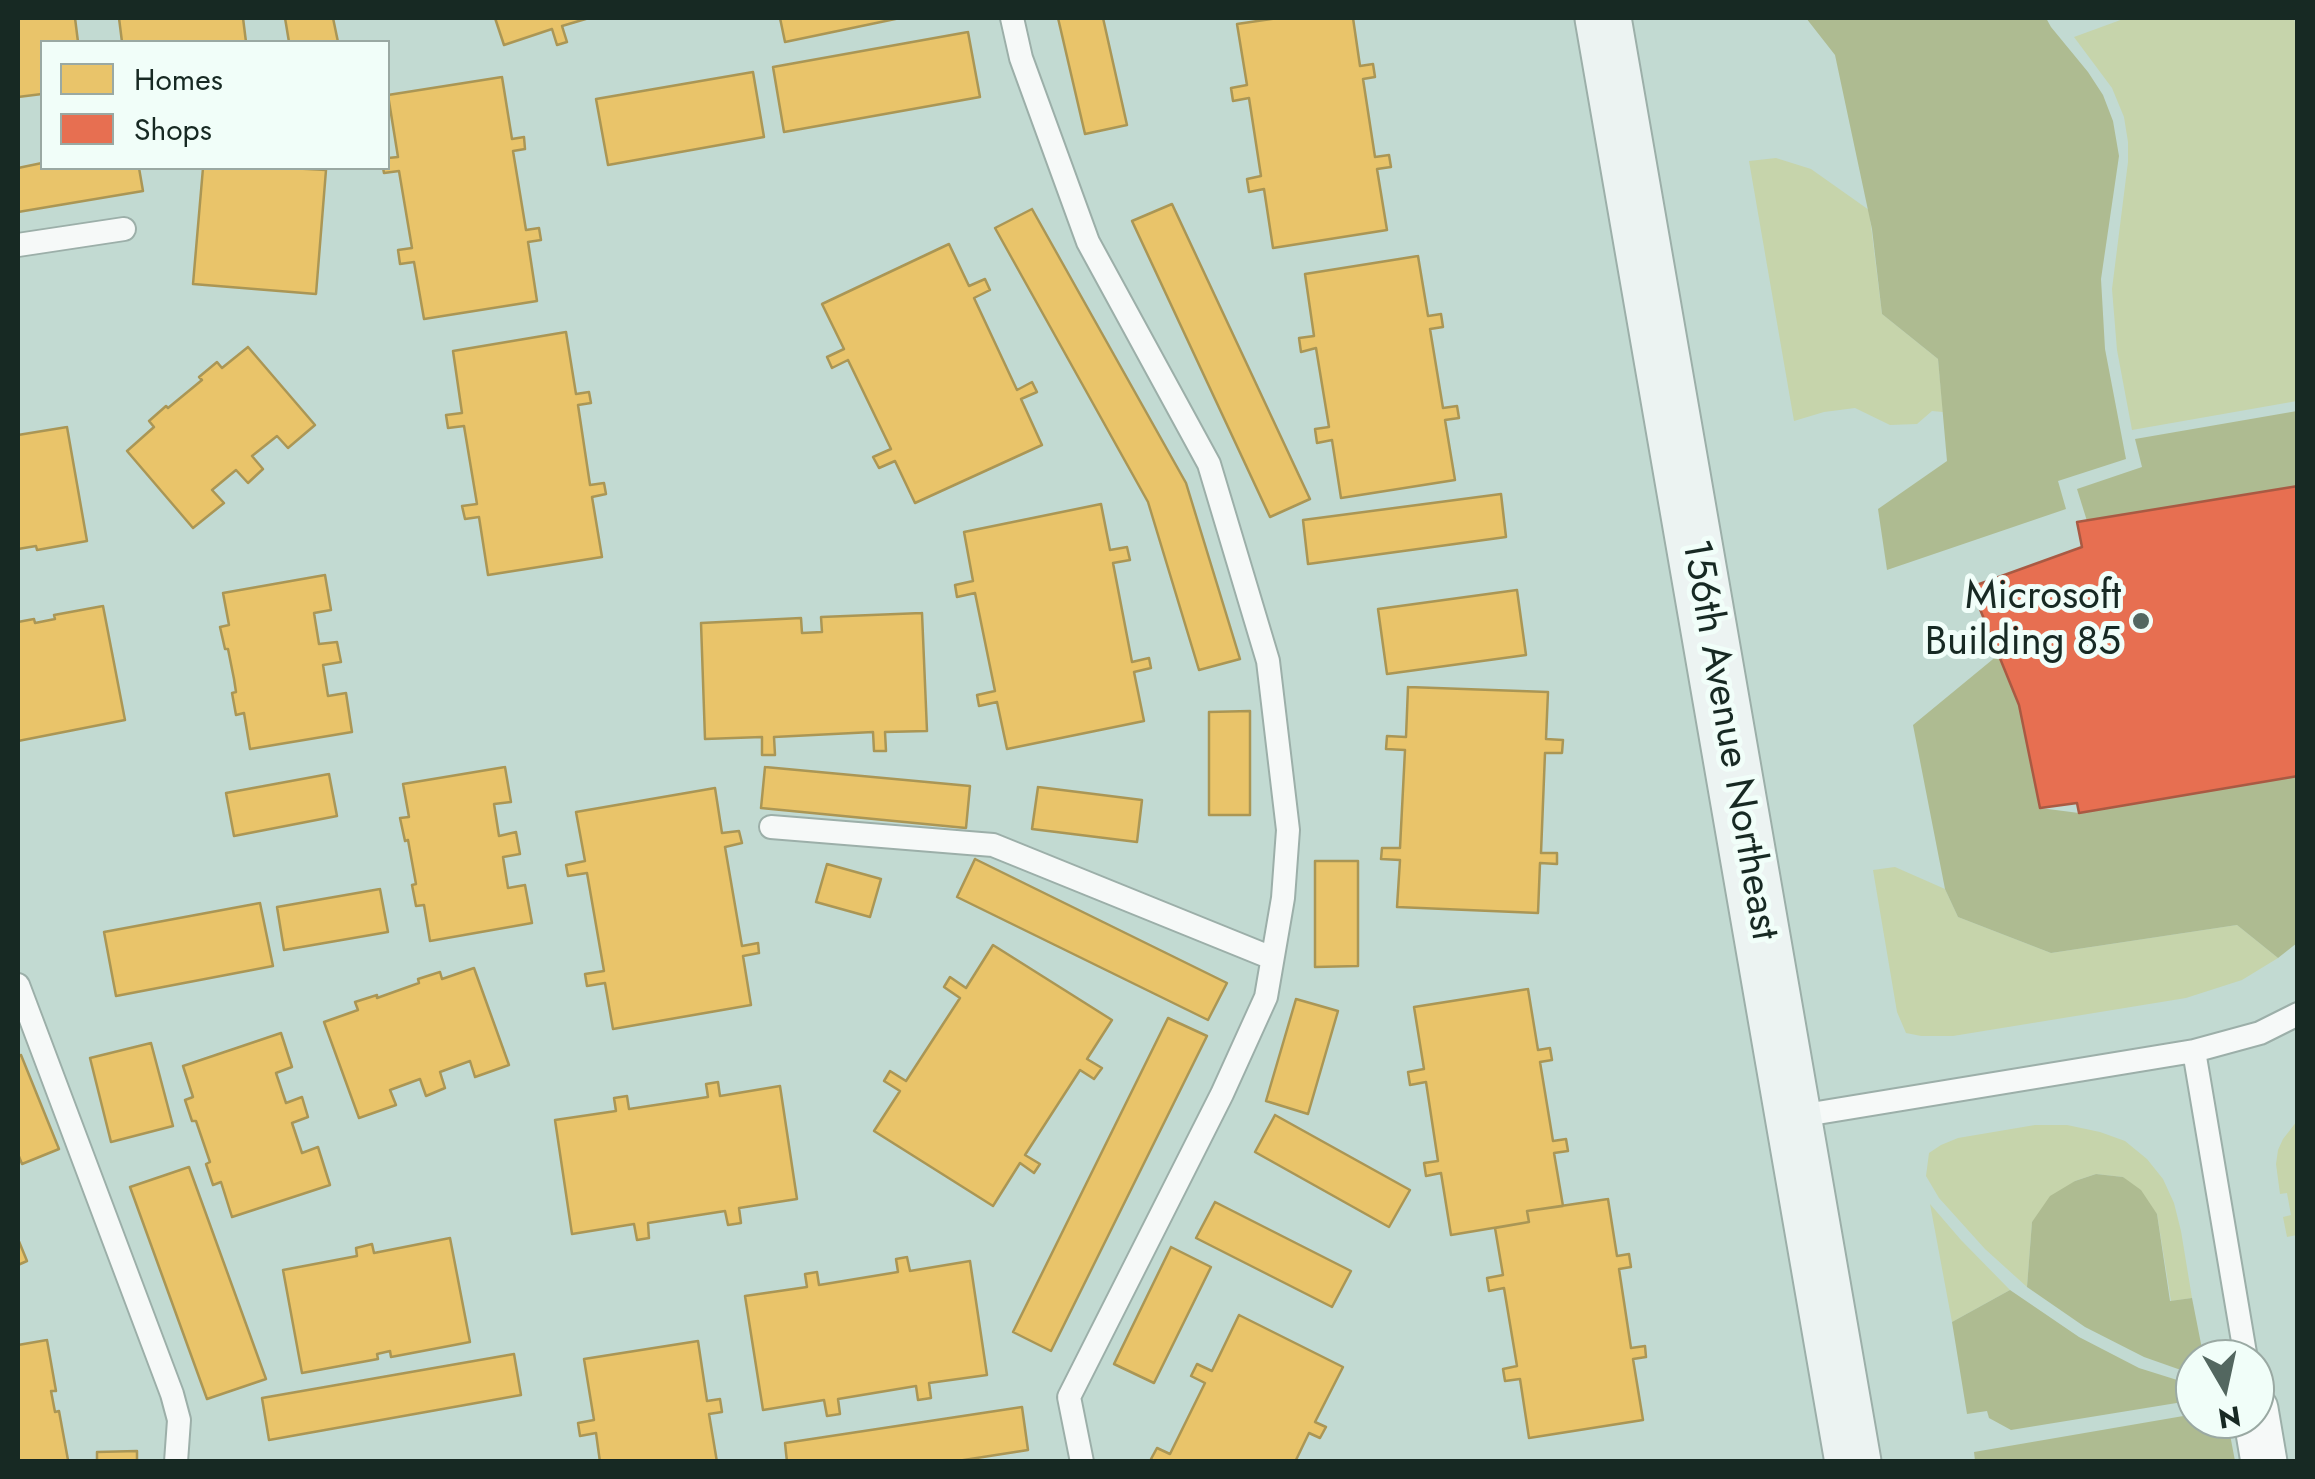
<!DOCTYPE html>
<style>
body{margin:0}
#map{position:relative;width:2315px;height:1479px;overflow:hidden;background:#c2dad2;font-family:Jost,sans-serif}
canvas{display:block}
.frame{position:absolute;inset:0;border:20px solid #172923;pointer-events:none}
.legend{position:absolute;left:40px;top:40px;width:350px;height:130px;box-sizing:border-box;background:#f1fef9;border:2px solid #9aa9a3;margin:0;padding:12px 18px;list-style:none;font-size:30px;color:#172923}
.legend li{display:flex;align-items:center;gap:20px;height:50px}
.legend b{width:50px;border:2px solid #9aa9a3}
.north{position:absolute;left:2175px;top:1339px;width:100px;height:100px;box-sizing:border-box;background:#f1fef9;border:2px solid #9aa9a3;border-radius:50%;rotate:171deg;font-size:28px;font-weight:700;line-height:40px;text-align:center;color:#172923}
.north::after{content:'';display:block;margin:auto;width:35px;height:45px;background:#536760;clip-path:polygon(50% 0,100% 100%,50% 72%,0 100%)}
</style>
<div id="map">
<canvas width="2315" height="1479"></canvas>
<div class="frame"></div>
<ul class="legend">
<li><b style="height:28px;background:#e9c46a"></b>Homes</li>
<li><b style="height:28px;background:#e76f51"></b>Shops</li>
</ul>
<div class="north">N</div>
</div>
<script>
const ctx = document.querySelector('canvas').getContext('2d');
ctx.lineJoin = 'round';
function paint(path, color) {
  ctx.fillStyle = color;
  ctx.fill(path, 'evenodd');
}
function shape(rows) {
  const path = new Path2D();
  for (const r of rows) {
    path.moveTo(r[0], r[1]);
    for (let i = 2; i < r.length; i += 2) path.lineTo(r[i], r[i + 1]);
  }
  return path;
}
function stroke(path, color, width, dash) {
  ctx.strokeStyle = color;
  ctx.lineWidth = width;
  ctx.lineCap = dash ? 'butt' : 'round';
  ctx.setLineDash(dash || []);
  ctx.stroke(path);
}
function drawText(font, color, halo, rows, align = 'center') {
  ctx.font = font + ' Jost,sans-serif';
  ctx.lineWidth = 10;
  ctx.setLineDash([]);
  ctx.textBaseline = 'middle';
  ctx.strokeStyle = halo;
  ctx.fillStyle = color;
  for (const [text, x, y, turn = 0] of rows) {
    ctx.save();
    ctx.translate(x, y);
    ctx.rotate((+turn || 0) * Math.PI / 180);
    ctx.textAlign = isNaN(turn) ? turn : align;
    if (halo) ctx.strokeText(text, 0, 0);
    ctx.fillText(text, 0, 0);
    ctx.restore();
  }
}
paint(shape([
 [2126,18,2294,18,2298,39,2297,401,2132,430,2117,350,2112,289,2128,162,2128,142,2124,117,2112,88,2074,37],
 [1776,158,1811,169,1869,210,1882,314,1938,359,1943,412,1932,411,1917,424,1890,425,1855,408,1824,412,1794,421,1749,161],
 [1895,867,1945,889,1958,917,2051,953,2237,925,2278,958,2242,980,2186,998,1953,1036,1921,1036,1906,1033,1897,1012,1873,870],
 [2297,1121,2297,1235,2287,1237,2283,1217,2291,1215,2287,1193,2280,1194,2276,1164,2278,1150,2283,1139],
 [2035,1125,2067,1125,2100,1132,2125,1141,2147,1159,2163,1179,2174,1203,2181,1231,2192,1298,2171,1301,2157,1214,2123,1177,2096,1174,2075,1181,2032,1222,2027,1287,1985,1249,1939,1198,1926,1176,1929,1153,1941,1145,1958,1138],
 [1930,1204,1961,1240,2010,1290,1952,1322]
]), '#c6d4ab');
paint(shape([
 [1806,18,2046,18,2051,27,2088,72,2103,95,2113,121,2119,156,2101,279,2105,349,2126,459,2058,481,2066,509,1887,570,1878,509,1947,461,1938,359,1882,314,1872,229,1835,55],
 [2297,411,2297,486,2087,521,2077,489,2142,467,2135,439],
 [1998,655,2019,705,2040,808,2079,813,2297,776,2297,943,2278,958,2237,925,2051,953,1958,917,1945,889,1913,725],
 [2096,1174,2123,1177,2141,1190,2157,1214,2170,1301,2192,1298,2204,1359,2195,1359,2195,1375,2144,1357,2085,1327,2027,1287,2032,1222,2050,1196,2075,1181],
 [2010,1290,2079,1337,2139,1368,2193,1385,2195,1400,2011,1430,1989,1418,1987,1411,1967,1414,1952,1322],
 [2195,1414,2195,1419,2222,1419,2228,1424,2235,1461,1975,1461,1974,1452]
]), '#aebb91');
const homes = shape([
 [18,18,75,18,78,42,42,42,42,94,18,97,18,18],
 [119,18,243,18,246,42,122,42,119,18],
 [285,18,333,18,338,42,289,42,285,18],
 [495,18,589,18,562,26,567,42,557,45,552,29,504,45,495,18],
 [780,18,900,18,785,42,780,18],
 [1058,18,1103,18,1127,125,1085,134,1058,18],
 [1278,18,1353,18,1360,66,1373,64,1375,77,1363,79,1375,157,1389,155,1391,167,1377,169,1387,230,1273,248,1264,189,1249,192,1247,179,1261,176,1249,98,1233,101,1231,88,1247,85,1237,24,1278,18],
 [968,32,980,97,784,132,773,67,968,32],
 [753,72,764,137,608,165,596,99,753,72],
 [502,77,512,139,524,137,525,149,513,151,526,230,539,228,541,240,528,242,537,301,424,319,414,262,400,264,398,250,412,248,399,171,384,173,383,168,388,168,388,158,398,157,388,95,502,77],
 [42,163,42,168,139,168,143,191,18,212,18,168,42,163],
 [203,168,289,168,326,170,316,294,193,284,203,168],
 [1172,204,1310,499,1270,517,1132,221,1172,204],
 [1032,209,1186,483,1240,659,1199,670,1148,502,995,228,1032,209],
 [949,244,969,286,985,279,990,290,974,298,1017,390,1032,382,1037,392,1021,399,1042,445,915,503,895,461,879,468,873,457,891,449,848,360,832,368,827,357,844,349,822,304,949,244],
 [1418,256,1428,316,1441,314,1443,327,1430,329,1443,408,1457,406,1459,418,1445,420,1455,480,1341,498,1332,440,1317,443,1315,429,1329,427,1316,348,1301,352,1299,338,1314,336,1305,274,1418,256],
 [566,332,576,394,589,392,591,403,578,405,590,485,604,483,606,494,592,497,602,557,488,575,479,517,465,519,462,506,477,504,464,426,448,428,446,415,462,413,453,351,566,332],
 [248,347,315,425,288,448,277,436,252,456,263,469,248,483,236,470,212,490,224,503,193,528,127,451,154,427,149,421,166,406,168,408,202,380,199,377,217,362,222,368,248,347],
 [67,427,87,541,37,550,36,546,18,549,18,435,67,427],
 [1501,494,1506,537,1308,564,1303,520,1501,494],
 [1101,504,1110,550,1127,547,1130,560,1113,563,1132,662,1149,658,1151,668,1134,672,1144,721,1007,749,997,702,979,706,977,695,995,691,975,593,957,597,955,585,973,581,964,532,1101,504],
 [325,575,331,610,314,613,319,644,337,642,341,662,323,665,328,696,346,693,352,732,250,749,244,713,236,715,232,693,236,692,234,679,228,649,225,649,220,627,229,625,223,593,325,575],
 [1517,590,1526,655,1387,674,1378,609,1517,590],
 [103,606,125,720,18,741,18,622,34,619,35,623,55,619,54,615,103,606],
 [922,613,927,731,885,732,886,751,874,751,873,732,774,737,775,755,762,755,762,737,705,739,701,623,801,618,802,633,822,632,821,617,922,613],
 [1408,687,1548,692,1546,739,1563,740,1562,753,1545,753,1541,853,1557,853,1557,864,1540,863,1538,913,1397,907,1400,860,1381,859,1382,848,1400,848,1405,750,1386,749,1387,736,1406,737,1408,687],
 [1250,711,1250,815,1209,815,1209,712,1250,711],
 [505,767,511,802,494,804,499,836,516,832,520,854,503,857,508,888,525,885,532,923,430,941,424,905,416,906,412,885,416,884,408,840,405,841,400,818,409,817,403,784,505,767],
 [765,767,970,786,966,828,761,808,765,767],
 [329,774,337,816,234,836,226,793,329,774],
 [1038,787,1142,800,1137,842,1032,829,1038,787],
 [715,788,722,833,739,831,742,843,725,847,742,946,758,943,759,953,743,956,751,1005,613,1029,605,983,587,986,585,974,604,971,587,873,568,876,566,865,585,861,576,812,715,788],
 [975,859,1227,983,1208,1020,957,897,975,859],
 [1315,861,1358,861,1358,966,1315,967,1315,861],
 [827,864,881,879,870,917,816,902,827,864],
 [380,889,388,932,284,950,277,907,380,889],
 [260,903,273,966,116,996,104,932,260,903],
 [993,945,1112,1020,1087,1059,1102,1068,1094,1079,1080,1070,1025,1155,1040,1164,1034,1173,1020,1163,993,1206,874,1131,900,1091,884,1081,890,1071,906,1081,960,998,944,987,950,977,966,988,993,945],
 [474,968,509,1065,475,1077,470,1061,440,1072,445,1088,426,1096,420,1079,390,1090,396,1105,359,1118,324,1022,358,1010,355,1002,377,995,377,998,419,983,418,979,440,972,442,979,474,968],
 [1528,989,1538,1050,1550,1048,1552,1060,1540,1062,1553,1141,1566,1139,1568,1151,1554,1153,1563,1206,1527,1211,1529,1222,1451,1235,1441,1173,1426,1176,1424,1163,1438,1161,1426,1082,1410,1085,1408,1072,1424,1069,1414,1007,1528,989],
 [1296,999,1338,1011,1308,1114,1266,1101,1296,999],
 [1168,1018,1207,1036,1051,1351,1013,1332,1168,1018],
 [281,1033,292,1067,276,1073,286,1103,302,1097,308,1117,292,1123,302,1153,318,1147,330,1185,232,1217,221,1182,213,1185,206,1164,210,1162,196,1121,192,1121,185,1100,193,1097,183,1066,281,1033],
 [151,1043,173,1126,111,1142,90,1058,151,1043],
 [21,1055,59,1149,22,1164,18,1154,18,1056,21,1055],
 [718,1082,720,1096,780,1086,797,1199,739,1208,741,1223,728,1225,725,1211,648,1223,649,1238,637,1240,634,1224,572,1234,555,1120,616,1111,614,1098,627,1096,629,1109,708,1097,706,1084,718,1082],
 [1275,1115,1410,1190,1389,1227,1255,1152,1275,1115],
 [189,1167,266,1379,207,1399,130,1187,189,1167],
 [1608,1199,1617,1256,1629,1254,1631,1267,1619,1269,1631,1348,1645,1346,1646,1357,1633,1359,1643,1420,1529,1438,1520,1379,1505,1381,1503,1369,1517,1366,1504,1288,1489,1291,1487,1278,1503,1275,1495,1228,1529,1222,1527,1211,1608,1199],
 [1215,1202,1351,1271,1332,1307,1196,1238,1215,1202],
 [450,1238,470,1342,391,1357,390,1351,377,1354,378,1359,302,1373,283,1270,357,1256,356,1248,372,1244,374,1253,450,1238],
 [18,1239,27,1261,18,1265,18,1239],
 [1171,1247,1211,1267,1154,1383,1114,1364,1171,1247],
 [907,1257,910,1271,970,1261,987,1375,929,1383,931,1398,918,1400,916,1386,838,1399,840,1414,827,1416,824,1400,763,1410,745,1296,807,1287,805,1274,817,1272,819,1285,898,1272,896,1259,907,1257],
 [1239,1315,1343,1367,1315,1422,1326,1427,1320,1438,1309,1433,1295,1462,1156,1462,1151,1459,1157,1448,1170,1454,1205,1383,1191,1376,1197,1364,1212,1371,1239,1315],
 [47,1340,56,1391,51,1391,55,1412,59,1411,68,1460,18,1462,18,1345,47,1340],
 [698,1341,707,1401,720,1399,722,1412,709,1414,717,1462,600,1462,596,1433,580,1436,578,1423,594,1420,584,1359,698,1341],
 [514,1354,521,1395,269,1440,262,1398,514,1354],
 [1022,1407,1028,1450,951,1462,787,1462,785,1443,1022,1407],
 [137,1451,137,1462,97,1462,97,1452,137,1451]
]);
paint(homes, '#e9c46a');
stroke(homes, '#aa9655', 2.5);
const shops = shape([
 [2298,486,2298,776,2079,813,2077,803,2040,808,2019,705,1971,587,2082,547,2077,522,2298,486]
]);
paint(shops, '#e76f51');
stroke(shops, '#a95a43', 2.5);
const lane = shape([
 [1012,18,1021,58,1088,242,1209,464,1268,661,1288,830,1283,898,1266,997,1222,1094,1069,1397,1082,1462],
 [18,245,124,229],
 [771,827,993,845,1272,958],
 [18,985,172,1394,179,1420,176,1462],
 [2194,1051,2246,1359],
 [1793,1117,2194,1051,2260,1033,2298,1014]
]);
const street = shape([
 [2255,1409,2264,1462]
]);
const secondary = shape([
 [1603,18,1853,1462]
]);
stroke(lane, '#9cafa9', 26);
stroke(street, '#9cafa9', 49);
stroke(secondary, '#9cafa9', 59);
stroke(lane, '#f6f9f8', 22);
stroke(street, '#f6f9f8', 45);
stroke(secondary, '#ecf3f2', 55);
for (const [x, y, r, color] of [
 [2141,621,10,"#536760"]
]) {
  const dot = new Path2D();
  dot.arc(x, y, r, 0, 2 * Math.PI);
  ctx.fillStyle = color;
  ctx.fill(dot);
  stroke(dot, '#f1fef9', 4);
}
drawText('40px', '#172923', '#f1fef9', [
 ["Microsoft",2121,598],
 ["Building 85",2121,644]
], 'right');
drawText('40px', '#172923', '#f1fef9', [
 ["156th Avenue Northeast",1728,740,80]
]);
</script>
